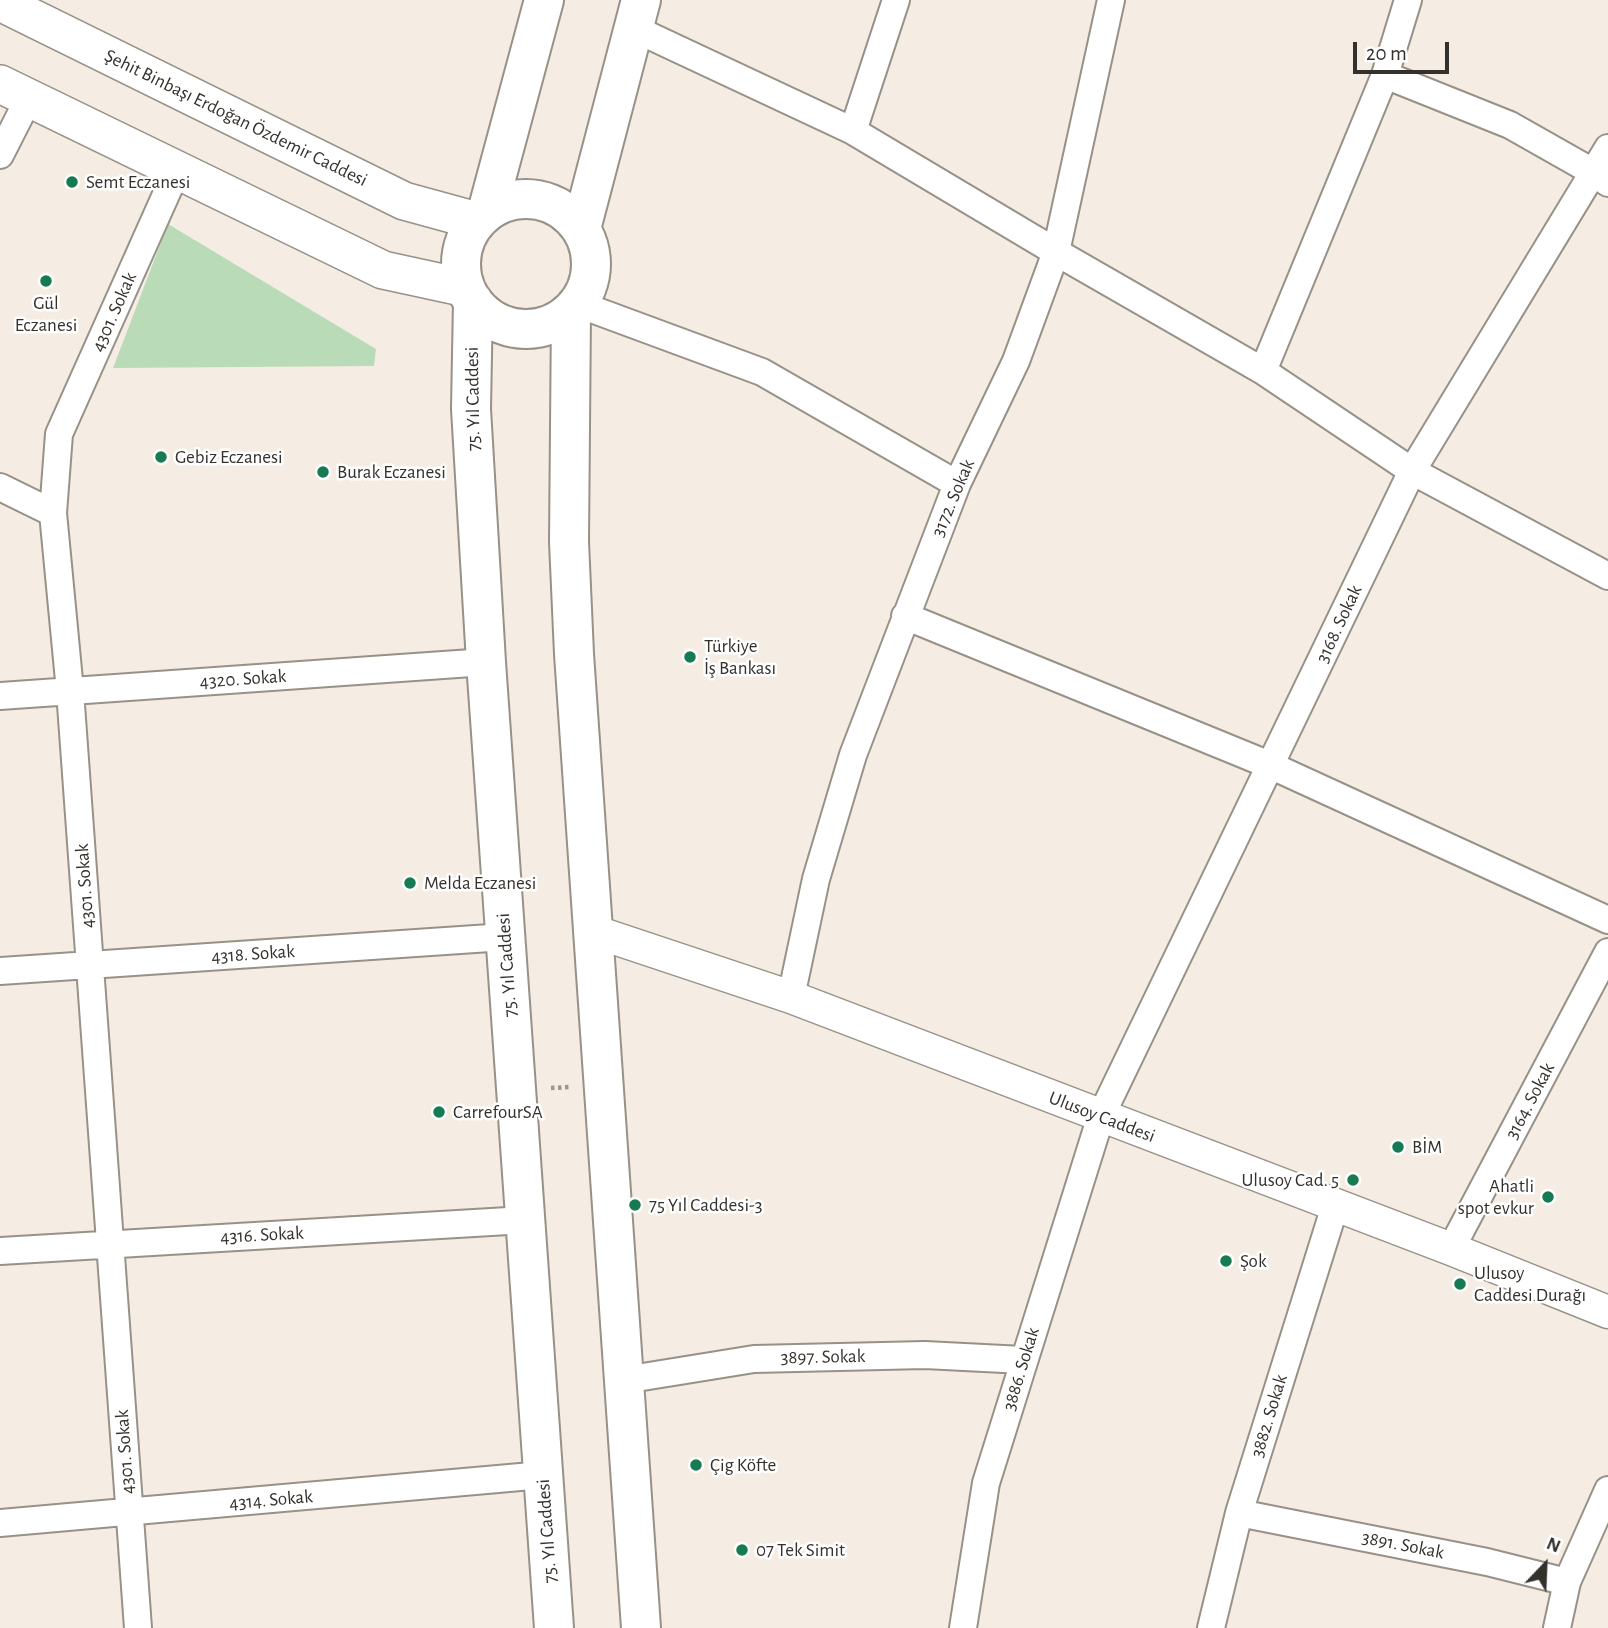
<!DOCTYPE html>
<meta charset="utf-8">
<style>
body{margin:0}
#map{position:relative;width:1608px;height:1628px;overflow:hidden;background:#f5ede3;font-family:"Alegreya Sans",sans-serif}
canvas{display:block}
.north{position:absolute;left:1510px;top:1530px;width:70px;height:70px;-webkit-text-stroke:5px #fff;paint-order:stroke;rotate:23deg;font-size:19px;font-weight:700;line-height:28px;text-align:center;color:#34312d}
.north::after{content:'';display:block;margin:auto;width:24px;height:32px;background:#34312d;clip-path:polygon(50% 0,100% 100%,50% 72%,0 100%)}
.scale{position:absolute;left:1353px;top:42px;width:96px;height:32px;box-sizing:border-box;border:4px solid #34312d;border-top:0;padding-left:9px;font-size:21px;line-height:24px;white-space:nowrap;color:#34312d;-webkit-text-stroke:5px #fff;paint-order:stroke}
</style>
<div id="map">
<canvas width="1608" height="1628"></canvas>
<div class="north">N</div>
<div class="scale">20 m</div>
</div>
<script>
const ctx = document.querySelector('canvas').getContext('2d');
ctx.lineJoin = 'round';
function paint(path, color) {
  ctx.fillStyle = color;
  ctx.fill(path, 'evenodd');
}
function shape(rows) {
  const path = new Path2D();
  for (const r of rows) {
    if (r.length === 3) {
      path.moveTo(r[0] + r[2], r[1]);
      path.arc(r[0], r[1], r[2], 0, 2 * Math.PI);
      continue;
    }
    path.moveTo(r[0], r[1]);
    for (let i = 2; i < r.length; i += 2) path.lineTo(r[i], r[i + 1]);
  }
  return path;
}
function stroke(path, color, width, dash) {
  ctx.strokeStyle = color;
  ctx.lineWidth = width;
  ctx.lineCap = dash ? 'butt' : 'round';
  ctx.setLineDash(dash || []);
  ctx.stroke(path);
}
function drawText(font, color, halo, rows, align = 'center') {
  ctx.font = font + ' "Alegreya Sans",sans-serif';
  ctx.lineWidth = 5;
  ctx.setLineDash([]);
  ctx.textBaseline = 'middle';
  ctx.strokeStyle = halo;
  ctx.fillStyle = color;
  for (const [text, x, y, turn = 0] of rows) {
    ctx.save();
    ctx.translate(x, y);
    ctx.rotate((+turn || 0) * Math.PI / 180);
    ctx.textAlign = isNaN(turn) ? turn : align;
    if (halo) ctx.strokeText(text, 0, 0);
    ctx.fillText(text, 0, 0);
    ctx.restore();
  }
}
paint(shape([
 [168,224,376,349,374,366,113,368]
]), '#badbb8');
const minor = shape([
 [633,28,853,131,1056,252,1263,371,1412,471,1608,576],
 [1385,75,1510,125,1593,172,1608,183],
 [853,131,896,0],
 [0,155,29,98],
 [578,304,762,372,957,484],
 [1263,371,1385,75,1408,0],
 [0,487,53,513],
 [905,616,1272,766,1608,920],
 [0,696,486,662],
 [0,971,505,937],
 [791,997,816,879,853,755,957,484,1016,361,1056,252,1111,0],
 [1451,1249,1608,952],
 [0,1251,525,1220],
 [624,1380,754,1359,925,1355,1023,1360],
 [1239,1513,1487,1562,1567,1582],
 [0,1523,543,1475],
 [138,1628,70,691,53,513,59,434,177,170],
 [963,1628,986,1483,1101,1116,1412,471,1608,148],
 [1211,1628,1239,1513,1335,1206],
 [1557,1628,1567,1582,1608,1490]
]);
const tertiary = shape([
 [593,931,791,997,1451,1249,1608,1312]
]);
const secondary = shape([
 [0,2,404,201,477,221],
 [0,84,383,270,466,288]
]);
const primary = shape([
 [526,264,65],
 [487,212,544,0],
 [581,229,641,0],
 [473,301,471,409,486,662,554,1628],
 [571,312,569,542,574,654,641,1628]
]);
stroke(minor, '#979187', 30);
stroke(tertiary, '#979187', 35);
stroke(secondary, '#979187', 40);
stroke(primary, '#979187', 42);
stroke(shape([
 [551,1088,570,1087]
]), '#9c968f', 4.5, [3.5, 3.5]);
stroke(minor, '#fff', 26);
stroke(tertiary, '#fff', 32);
stroke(secondary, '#fff', 37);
stroke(primary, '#fff', 38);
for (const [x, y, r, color] of [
 [72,182,7,"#167b53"],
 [46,281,7,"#167b53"],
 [161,457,7,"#167b53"],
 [323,472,7,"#167b53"],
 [690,657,7,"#167b53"],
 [410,883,7,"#167b53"],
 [439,1112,7,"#167b53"],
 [1398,1147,7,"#167b53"],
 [1353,1180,7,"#167b53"],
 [1548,1197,7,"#167b53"],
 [635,1205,7,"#167b53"],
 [1226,1261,7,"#167b53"],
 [1460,1284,7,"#167b53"],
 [696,1465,7,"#167b53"],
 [742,1550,7,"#167b53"]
]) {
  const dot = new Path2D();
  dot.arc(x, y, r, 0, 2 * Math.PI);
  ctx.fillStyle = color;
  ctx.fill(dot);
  stroke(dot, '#fff', 2.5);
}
drawText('19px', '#34312d', '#fff', [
 ["Şehit Binbaşı Erdoğan Özdemir Caddesi",236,118,26],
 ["4301. Sokak",114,312,-66],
 ["75. Yıl Caddesi",473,399,-91],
 ["3172. Sokak",953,498,-67],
 ["3168. Sokak",1339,624,-65],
 ["4320. Sokak",243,679,-4],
 ["4301. Sokak",85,886,-94],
 ["4318. Sokak",253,954,-4],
 ["75. Yıl Caddesi",507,965,-94],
 ["3164. Sokak",1530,1101,-62],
 ["Ulusoy Caddesi",1102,1117,21],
 ["4316. Sokak",262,1235,-3],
 ["3897. Sokak",823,1357,-1],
 ["3886. Sokak",1021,1369,-73],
 ["3882. Sokak",1269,1416,-73],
 ["4301. Sokak",125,1452,-94],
 ["4314. Sokak",271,1500,-5],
 ["75. Yıl Caddesi",547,1531,-94],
 ["3891. Sokak",1403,1545,11]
]);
drawText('19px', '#34312d', '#fff', [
 ["Semt Eczanesi",86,182],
 ["Gül",46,303,"center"],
 ["Eczanesi",46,325,"center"],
 ["Gebiz Eczanesi",175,457],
 ["Burak Eczanesi",337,472],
 ["Türkiye",704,646],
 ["İş Bankası",704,668],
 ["Melda Eczanesi",424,883],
 ["CarrefourSA",453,1112],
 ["BİM",1412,1147],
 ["Ulusoy Cad. 5",1339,1180,"right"],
 ["Ahatli",1534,1186,"right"],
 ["spot evkur",1534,1208,"right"],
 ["75 Yıl Caddesi-3",649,1205],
 ["Şok",1240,1261],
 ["Ulusoy",1474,1273],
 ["Caddesi Durağı",1474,1295],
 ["Çig Köfte",710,1465],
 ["07 Tek Simit",756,1550]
], 'left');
</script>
